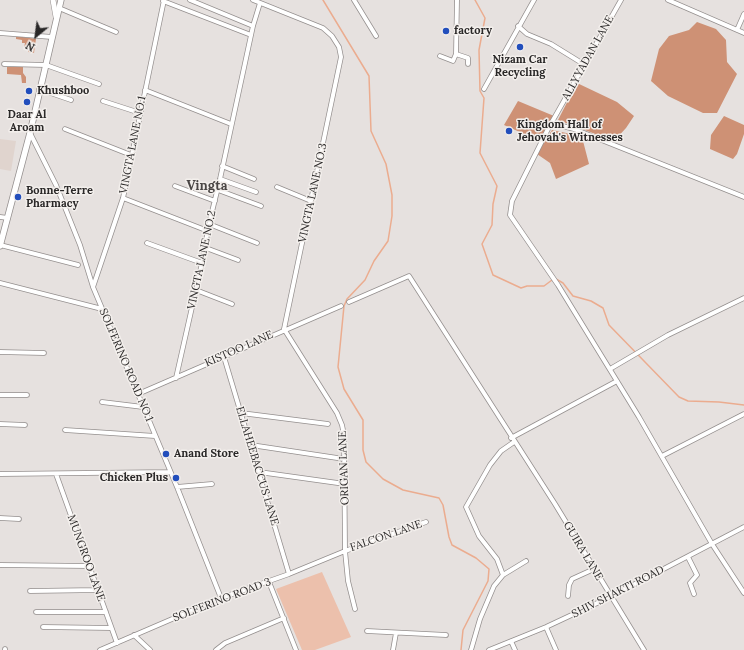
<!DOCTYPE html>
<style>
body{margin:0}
#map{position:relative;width:744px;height:650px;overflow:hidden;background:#e6e1df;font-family:Lora,serif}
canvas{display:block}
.north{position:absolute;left:16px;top:16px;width:40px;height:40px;-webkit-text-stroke:3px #f3efec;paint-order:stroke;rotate:209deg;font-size:11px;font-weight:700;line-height:16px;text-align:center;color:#2a2828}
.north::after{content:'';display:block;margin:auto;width:14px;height:18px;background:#2a2828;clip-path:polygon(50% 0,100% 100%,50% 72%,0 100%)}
</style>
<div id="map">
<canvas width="744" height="650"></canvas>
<div class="north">N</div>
</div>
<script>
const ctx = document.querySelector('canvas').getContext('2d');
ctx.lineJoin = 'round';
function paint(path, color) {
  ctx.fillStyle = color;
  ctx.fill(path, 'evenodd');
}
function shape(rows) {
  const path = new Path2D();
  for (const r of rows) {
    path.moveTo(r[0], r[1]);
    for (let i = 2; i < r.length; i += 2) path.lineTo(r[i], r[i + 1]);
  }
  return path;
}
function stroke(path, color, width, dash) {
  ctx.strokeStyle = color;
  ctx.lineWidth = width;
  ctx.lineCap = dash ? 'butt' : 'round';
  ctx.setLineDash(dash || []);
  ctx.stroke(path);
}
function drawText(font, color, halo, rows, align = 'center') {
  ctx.font = font + ' Lora,serif';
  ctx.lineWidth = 3;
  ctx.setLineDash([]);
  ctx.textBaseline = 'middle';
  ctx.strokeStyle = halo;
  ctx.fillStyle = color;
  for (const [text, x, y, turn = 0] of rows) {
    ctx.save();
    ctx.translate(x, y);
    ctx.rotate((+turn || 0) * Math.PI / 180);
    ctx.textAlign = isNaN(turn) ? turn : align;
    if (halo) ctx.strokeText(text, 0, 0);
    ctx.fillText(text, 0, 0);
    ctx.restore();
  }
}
paint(shape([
 [0,139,16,141,11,171,0,169]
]), '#e0d4ce');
paint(shape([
 [322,572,351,637,315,650,302,650,276,589]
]), '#ecc0ac');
paint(shape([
 [697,22,716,29,726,40,727,62,737,74,717,113,703,113,668,96,651,81,659,49,669,36,689,30],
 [16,36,36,39,34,53,28,52,29,47,24,47,25,43,22,43,22,40,16,39],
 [7,67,23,67,23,73,26,77,26,83,22,83,21,75,7,74],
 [577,83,617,102,634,116,626,128,614,141,558,120],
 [518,101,554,116,540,141,504,125],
 [724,116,744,125,744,134,737,154,733,159,710,149,711,135],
 [552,130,571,134,583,141,589,164,556,179,550,163,537,154]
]), '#ce9175');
stroke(shape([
 [323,0,369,76,371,131,386,164,392,195,392,216,388,241,374,261,365,280,347,299,344,306,338,367,344,389,363,420,363,450,366,462,383,479,403,490,439,498,443,505,449,537,452,545,476,558,489,569,488,581,463,630,461,650],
 [475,0,485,18,479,50,480,91,484,98,480,153,497,186,493,204,492,225,482,244,493,275,521,288,527,286,544,286,552,280],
 [556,279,563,283,573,296,591,301,603,308,609,325,679,397,688,401,719,402,744,405]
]), '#ebac8f', 1.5);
const minor = shape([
 [190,0,253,26],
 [253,0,323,28,332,36,339,47,341,57,284,329],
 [354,0,376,36],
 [457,0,456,54,468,58,468,64],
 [621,0,548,129,512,201,510,215,558,285,639,417,712,544,744,593],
 [668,0,744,33],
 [163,1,251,35],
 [59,8,116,32],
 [518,26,527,34,551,44,585,65],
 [737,30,744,14],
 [0,33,52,37],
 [440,56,453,61,456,54],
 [4,64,46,65,99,84],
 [39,89,71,100],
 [484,89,534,0],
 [145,90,231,124],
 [103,101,140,113],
 [551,123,574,129,744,197],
 [65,129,131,155],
 [30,133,56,185,80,245,93,287,177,487,221,598],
 [222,166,254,179],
 [220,179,256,192],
 [175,186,215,201],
 [277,187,311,201],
 [218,190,261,206],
 [123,198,208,231],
 [0,217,8,218],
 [209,224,257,243],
 [147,243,202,263],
 [0,245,78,265],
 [206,248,238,260],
 [0,283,102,309],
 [93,287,123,198,164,0],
 [196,290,232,304],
 [349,302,409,276,555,504,644,650],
 [284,329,337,413,342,425,344,435,345,551,348,581,355,609],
 [0,352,44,353],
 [224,357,289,574],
 [610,369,668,335,744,298],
 [176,378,202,263,209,224,220,179,253,26,260,3],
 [138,394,341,306],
 [0,395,27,395],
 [102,402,143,407],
 [241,413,328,424],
 [0,424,25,425],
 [65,430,155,436],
 [511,438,617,381],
 [251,445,344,459],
 [662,456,744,414],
 [259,472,345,484],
 [0,474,170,472],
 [56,474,117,643],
 [177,487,212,484],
 [0,518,19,519],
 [688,557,697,575,690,583,694,594],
 [0,565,89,566],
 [503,575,497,559,479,536,466,507,490,465,501,451,514,442],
 [269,582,296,650],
 [30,591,98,590],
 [568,596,569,585,572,579,594,569],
 [36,612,106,612],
 [43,627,111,628],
 [546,627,556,650],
 [367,631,446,635],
 [134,635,150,650],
 [511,641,515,650],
 [5,649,5,650],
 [100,650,221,598,289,574,345,551,426,522],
 [216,650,225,643,284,618],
 [393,650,396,633],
 [471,650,480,619,494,586,503,575,526,561],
 [489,650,546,627,610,597,744,527]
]);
const tertiary = shape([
 [53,0,56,17]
]);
const secondary = shape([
 [0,246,30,133,61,0]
]);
stroke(minor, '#948f8e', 5.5);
stroke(tertiary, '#948f8e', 6);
stroke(secondary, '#948f8e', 7);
stroke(minor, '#fff', 4);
stroke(tertiary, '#fff', 5);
stroke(secondary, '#fff', 5.5);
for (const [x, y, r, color] of [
 [446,31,4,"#224ebc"],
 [520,47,4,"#224ebc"],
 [29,91,4,"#224ebc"],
 [27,102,4,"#224ebc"],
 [509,131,4,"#224ebc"],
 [18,197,4,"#224ebc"],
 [166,454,4,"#224ebc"],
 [176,478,4,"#224ebc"]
]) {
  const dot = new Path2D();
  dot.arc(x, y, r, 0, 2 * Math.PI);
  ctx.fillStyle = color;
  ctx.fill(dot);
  stroke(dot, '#f3efec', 1.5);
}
drawText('bold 11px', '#2a2828', '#f3efec', [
 ["factory",454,31],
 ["Nizam Car",520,60,"center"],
 ["Recycling",520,73,"center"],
 ["Khushboo",37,91],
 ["Daar Al",27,115,"center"],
 ["Aroam",27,128,"center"],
 ["Kingdom Hall of",517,125],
 ["Jehovah's Witnesses",517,138],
 ["Bonne-Terre",26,191],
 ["Pharmacy",26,204],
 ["Anand Store",174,454],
 ["Chicken Plus",168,478,"right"]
], 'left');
drawText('11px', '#2a2828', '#f3efec', [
 ["ALLYYADAN LANE",588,58,-61],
 ["VINGTA LANE NO.1",133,145,-79],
 ["VINGTA LANE NO.3",313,193,-78],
 ["VINGTA LANE NO.2",202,260,-78],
 ["KISTOO LANE",239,349,-24],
 ["SOLFERINO ROAD NO.1",126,365,67],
 ["ELLAHEEBACCUS LANE",257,466,73],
 ["ORIGAN LANE",344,468,-92],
 ["FALCON LANE",386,536,-19],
 ["GUIRA LANE",583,551,59],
 ["MUNGROO LANE",86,558,70],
 ["SHIV SHAKTI ROAD",618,592,-27],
 ["SOLFERINO ROAD 3",222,600,-21]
]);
drawText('bold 13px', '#4a4645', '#f3efec', [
 ["Vingta",207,186]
]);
</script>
